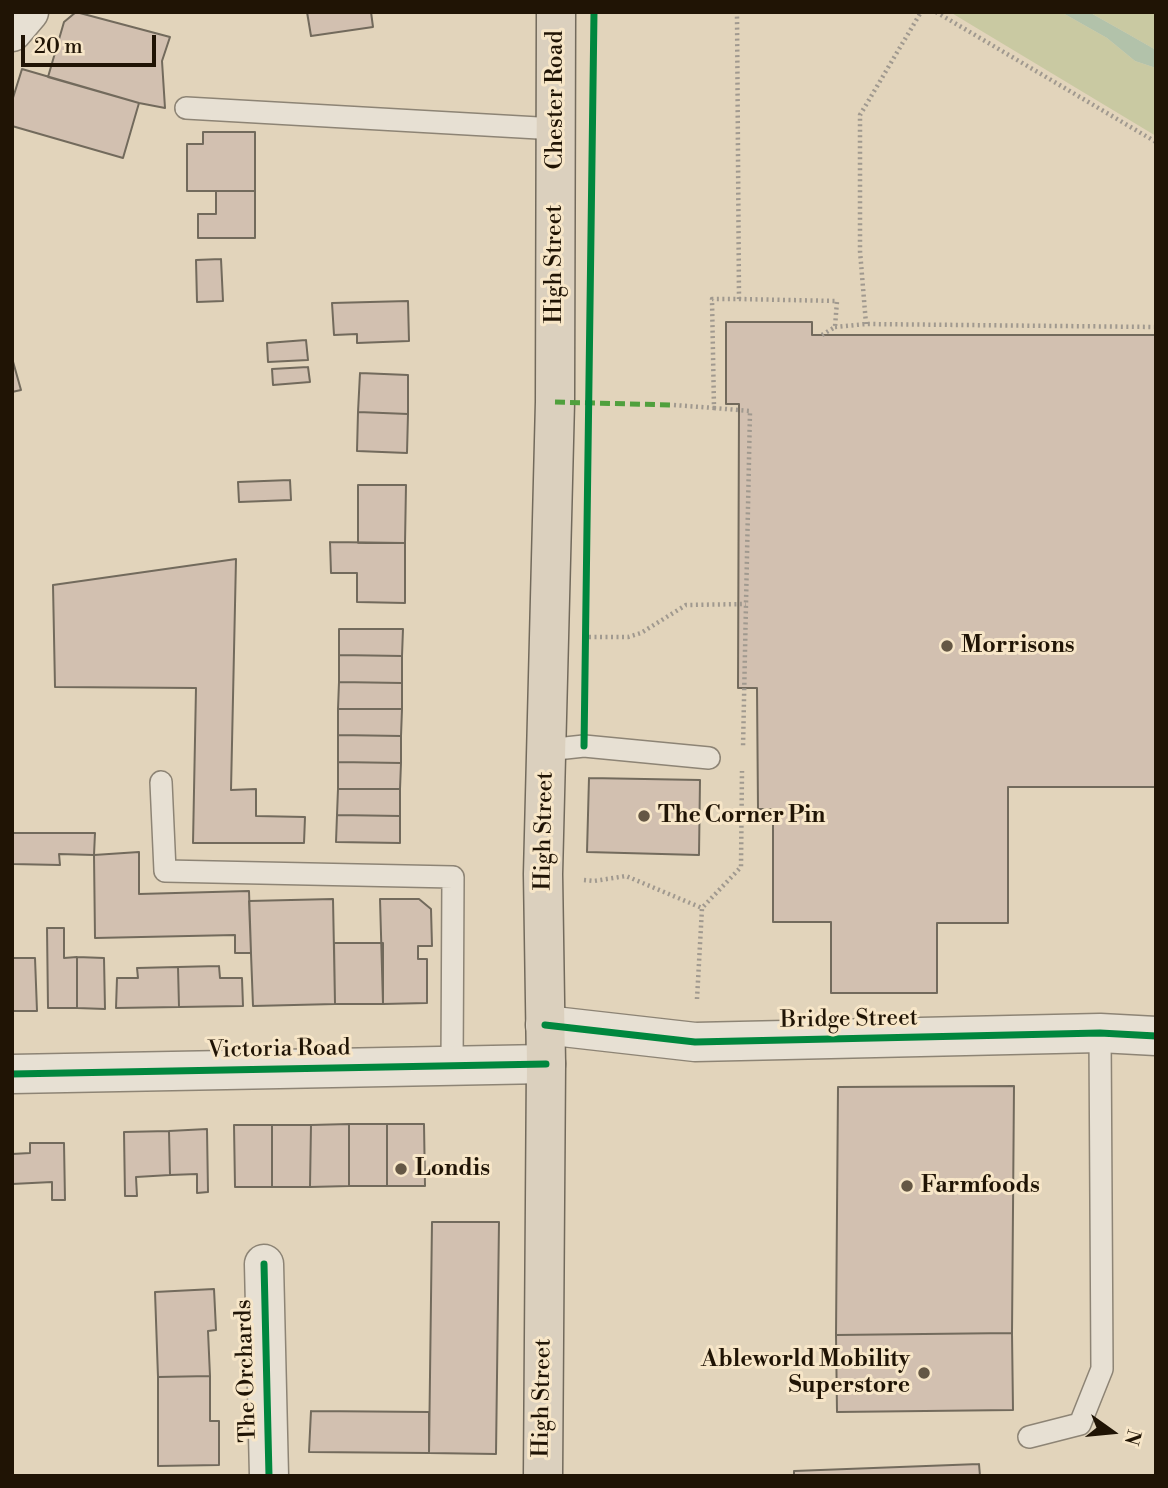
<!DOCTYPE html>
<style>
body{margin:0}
#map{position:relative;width:1168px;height:1488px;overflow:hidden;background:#e2d4bb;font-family:"Libre Bodoni",serif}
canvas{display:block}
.frame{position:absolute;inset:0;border:14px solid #201405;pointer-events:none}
.north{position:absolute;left:1077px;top:1397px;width:70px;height:70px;-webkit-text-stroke:5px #f7e6c8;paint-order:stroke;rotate:105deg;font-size:19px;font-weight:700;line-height:28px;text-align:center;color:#201405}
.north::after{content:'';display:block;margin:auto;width:24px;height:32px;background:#201405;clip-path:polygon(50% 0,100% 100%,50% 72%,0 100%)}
.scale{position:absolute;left:21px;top:35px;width:135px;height:32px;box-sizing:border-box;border:4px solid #201405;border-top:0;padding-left:9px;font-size:21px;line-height:24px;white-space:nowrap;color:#201405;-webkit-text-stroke:5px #f7e6c8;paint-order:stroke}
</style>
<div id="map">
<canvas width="1168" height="1488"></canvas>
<div class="frame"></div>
<div class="north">N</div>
<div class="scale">20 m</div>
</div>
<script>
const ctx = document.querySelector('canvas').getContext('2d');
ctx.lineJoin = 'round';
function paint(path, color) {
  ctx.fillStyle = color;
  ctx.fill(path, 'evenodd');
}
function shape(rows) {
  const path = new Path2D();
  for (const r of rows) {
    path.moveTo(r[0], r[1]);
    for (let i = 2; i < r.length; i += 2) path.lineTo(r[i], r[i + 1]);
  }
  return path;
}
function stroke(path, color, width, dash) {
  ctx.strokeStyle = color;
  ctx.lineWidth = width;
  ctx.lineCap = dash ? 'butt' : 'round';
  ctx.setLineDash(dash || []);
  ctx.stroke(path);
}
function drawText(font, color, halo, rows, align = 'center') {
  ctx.font = font + ' "Libre Bodoni",serif';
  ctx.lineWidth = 6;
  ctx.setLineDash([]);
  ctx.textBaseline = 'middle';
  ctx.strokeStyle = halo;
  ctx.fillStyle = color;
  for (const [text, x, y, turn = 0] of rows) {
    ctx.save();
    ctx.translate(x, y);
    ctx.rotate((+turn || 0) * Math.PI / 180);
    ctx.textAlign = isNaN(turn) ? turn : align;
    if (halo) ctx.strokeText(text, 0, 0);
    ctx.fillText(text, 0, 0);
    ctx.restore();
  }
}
paint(shape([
 [950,12,1061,12,1107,38,1135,61,1156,68,1156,136],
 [1089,12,1156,12,1156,50,1128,34]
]), '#c9c9a2');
paint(shape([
 [1061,12,1089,12,1128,34,1156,50,1156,68,1135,61,1107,38]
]), '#b2c2aa');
const building = shape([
 [76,12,170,37,162,61,165,108,139,103,48,77,64,22,76,12],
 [307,12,371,12,373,27,311,36,307,12],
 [22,69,139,103,123,158,12,126,12,101,22,69],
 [203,132,255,132,255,191,187,191,187,144,203,144,203,132],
 [216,191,255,191,255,238,198,238,198,214,216,214,216,191],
 [221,259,223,301,197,302,196,260,221,259],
 [408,301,409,341,357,343,357,334,334,335,332,303,408,301],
 [726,322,812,322,812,335,1156,335,1156,787,1008,787,1008,923,937,923,937,993,831,993,831,922,773,922,773,809,758,809,757,688,738,688,739,404,726,404,726,322],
 [306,340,308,360,268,362,267,343,306,340],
 [12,358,21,390,12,392,12,358],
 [308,367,310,382,273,385,272,369,308,367],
 [360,373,408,375,408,414,358,412,360,373],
 [358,412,408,414,407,453,357,451,358,412],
 [290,480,291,500,239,502,238,482,290,480],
 [358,485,406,485,405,543,358,543,358,485],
 [330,542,405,543,405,603,357,602,357,573,331,573,330,542],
 [236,559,231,790,256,789,256,816,305,817,304,843,193,843,196,688,55,687,53,585,236,559],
 [339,629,403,629,402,656,339,655,339,629],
 [339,655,402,656,402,683,339,682,339,655],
 [339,682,402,683,402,709,338,709,339,682],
 [338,709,402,709,401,736,338,735,338,709],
 [338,735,401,736,401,763,338,762,338,735],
 [338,762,401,763,400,789,338,789,338,762],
 [589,778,700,780,699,855,587,852,589,778],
 [338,789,400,789,400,816,337,815,338,789],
 [337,815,400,816,400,843,336,842,337,815],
 [12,833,95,833,94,855,59,854,60,865,12,864,12,833],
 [139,852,139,894,249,891,251,953,235,953,235,935,95,938,94,855,139,852],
 [333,899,335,1004,253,1006,249,901,333,899],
 [380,899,419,899,431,909,432,946,418,946,418,959,427,959,427,1003,383,1004,380,899],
 [47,928,64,928,64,958,77,957,77,1008,48,1008,47,928],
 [334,943,383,943,383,1004,335,1004,334,943],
 [77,957,104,958,105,1009,77,1008,77,957],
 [12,958,35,958,37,1011,12,1011,12,958],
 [219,966,220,978,242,978,243,1006,179,1007,178,967,219,966],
 [178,967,179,1007,116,1008,117,978,138,978,137,968,178,967],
 [1014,1086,1012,1333,836,1335,838,1087,1014,1086],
 [349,1124,387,1124,387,1186,349,1186,349,1124],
 [349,1124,349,1186,310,1187,311,1125,349,1124],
 [387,1124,424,1124,425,1186,387,1186,387,1124],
 [234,1125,272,1125,272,1187,235,1187,234,1125],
 [272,1125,311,1125,310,1187,272,1187,272,1125],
 [207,1129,208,1192,197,1193,197,1174,170,1175,169,1131,207,1129],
 [169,1131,170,1175,136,1177,137,1196,125,1196,124,1132,169,1131],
 [30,1143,64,1143,65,1200,52,1200,52,1182,12,1184,12,1154,30,1153,30,1143],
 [432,1222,499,1222,496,1454,429,1453,432,1222],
 [214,1289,216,1330,208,1331,210,1376,158,1377,155,1292,214,1289],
 [1012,1333,1013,1410,837,1412,836,1335,1012,1333],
 [210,1376,210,1421,219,1421,219,1465,158,1466,158,1377,210,1376],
 [311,1411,429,1412,429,1453,309,1452,311,1411],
 [979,1464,980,1476,794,1476,794,1471,979,1464]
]);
paint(building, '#d2c0b0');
stroke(building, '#726a5c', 2);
const lane = shape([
 [186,108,556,129],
 [547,750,584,746,709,758],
 [161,782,165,871,453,877,452,1066],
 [1029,1437,1080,1424,1102,1369,1100,1033]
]);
const street = shape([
 [12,32,29,12],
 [545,1025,695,1042,1100,1033,1156,1036],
 [12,1074,546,1064],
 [264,1264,269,1476]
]);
const primary = shape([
 [543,1476,546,1064,543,874,555,402,556,12]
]);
stroke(lane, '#8d8475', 24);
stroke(street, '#8d8475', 41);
stroke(primary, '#726a5c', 41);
stroke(shape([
 [936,12,1156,142],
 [739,299,837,301,835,327,822,335],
 [866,324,860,251,860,115,921,12],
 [835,327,866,324,1156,327],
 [674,405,714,408,712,299,739,299,737,12],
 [714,408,750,411,743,748],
 [589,637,628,637,641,633,686,605,746,604],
 [584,880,594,881,626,876,702,908],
 [697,999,702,908,741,867,742,771]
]), '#a0998f', 4.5, [2, 3.5]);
stroke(lane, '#e7e0d3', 21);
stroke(street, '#e7e0d3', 38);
stroke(primary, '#dbd0be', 38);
stroke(shape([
 [555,402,674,405]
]), '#50a03d', 5, [10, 5]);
stroke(shape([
 [584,746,594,12],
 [545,1025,695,1042,1100,1033,1156,1036],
 [12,1074,546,1064],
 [264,1264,269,1476]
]), '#00873e', 7);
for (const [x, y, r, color] of [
 [947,646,7,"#645745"],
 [644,816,7,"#645745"],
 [401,1169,7,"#645745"],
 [907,1186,7,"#645745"],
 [924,1373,7,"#645745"]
]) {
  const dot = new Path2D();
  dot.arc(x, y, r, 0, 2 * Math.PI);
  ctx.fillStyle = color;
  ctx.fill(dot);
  stroke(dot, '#f7e6c8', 2.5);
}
drawText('23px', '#201405', '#f7e6c8', [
 ["Chester Road",556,100,-90],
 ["High Street",555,264,-90],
 ["High Street",545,831,-89],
 ["Bridge Street",849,1020,-1],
 ["Victoria Road",279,1050,-1],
 ["The Orchards",247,1371,-92],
 ["High Street",543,1398,-89]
]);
drawText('bold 23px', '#201405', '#f7e6c8', [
 ["Morrisons",961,646],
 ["The Corner Pin",658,816],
 ["Londis",415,1169],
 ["Farmfoods",921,1186],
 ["Ableworld Mobility",910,1360,"right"],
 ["Superstore",910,1386,"right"]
], 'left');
</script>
